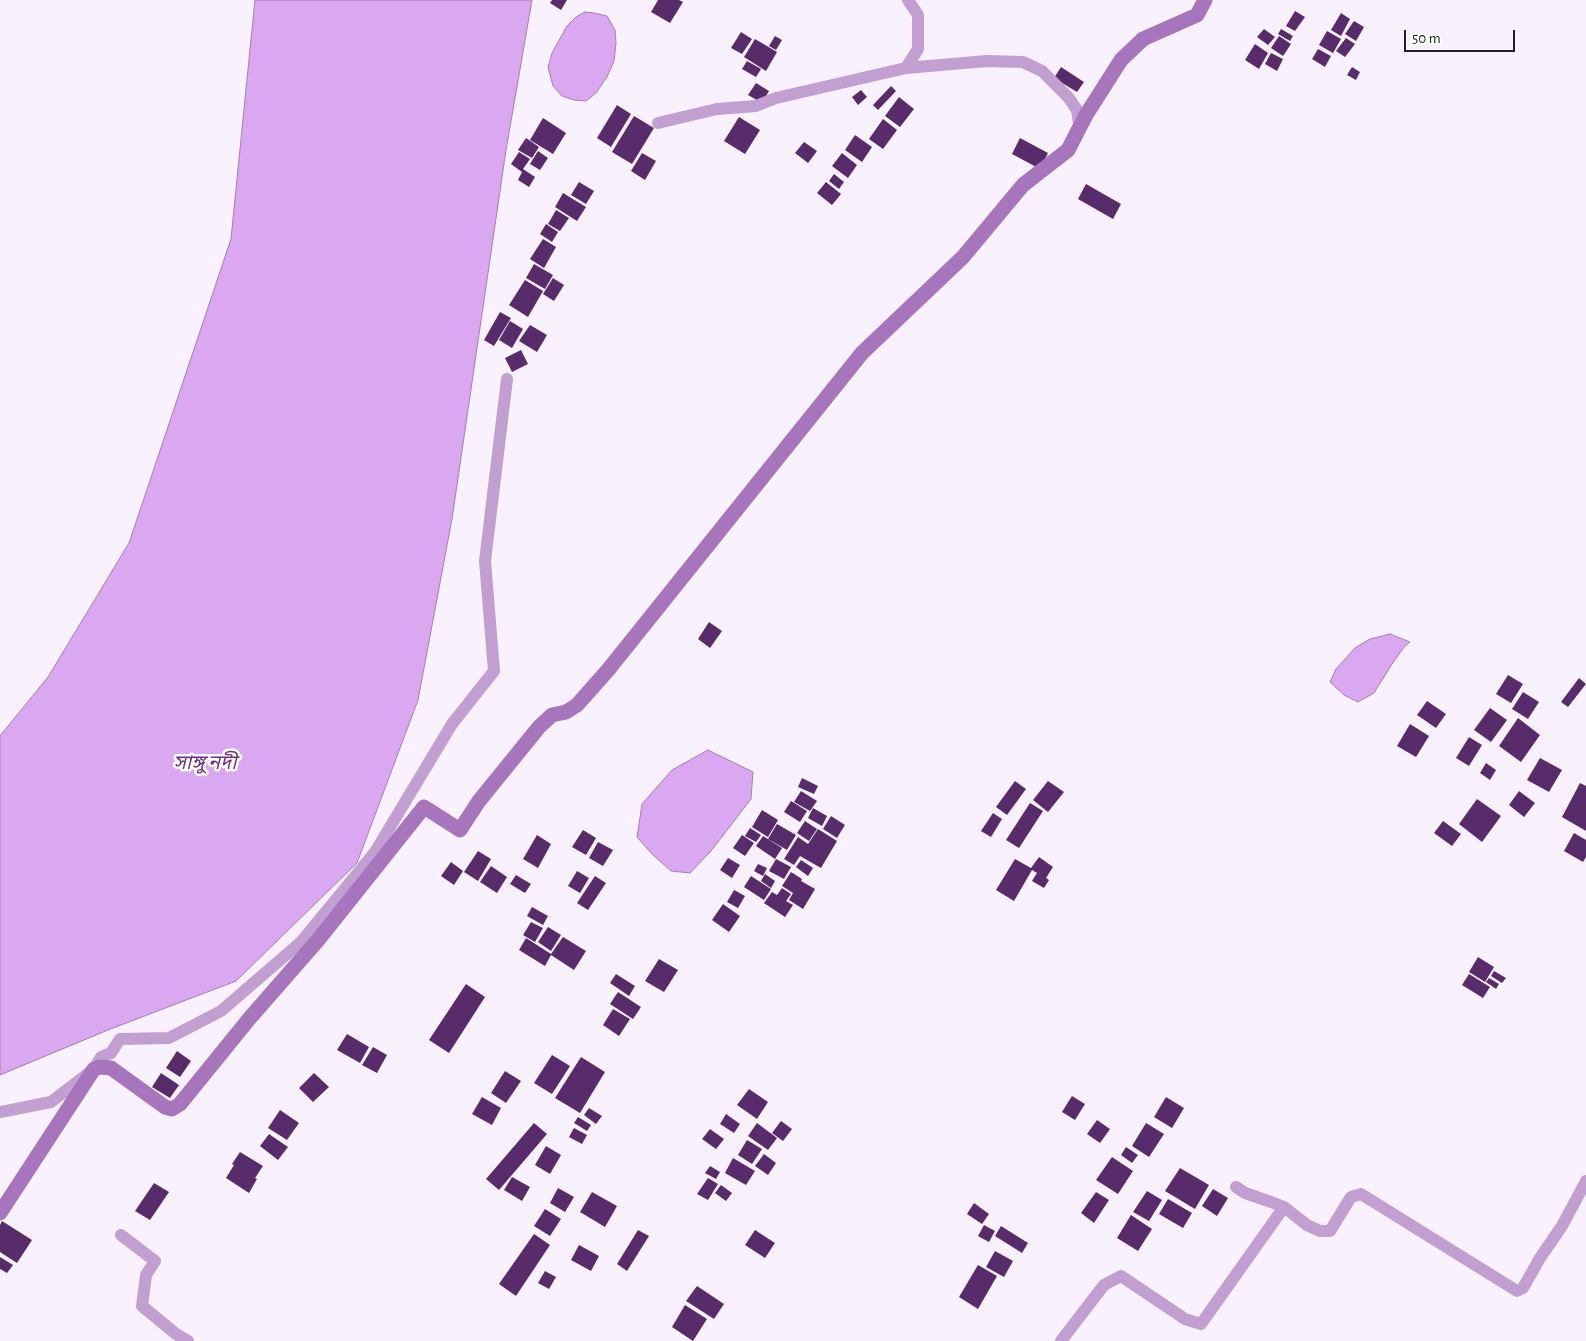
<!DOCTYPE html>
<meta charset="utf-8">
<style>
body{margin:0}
#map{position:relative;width:1586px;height:1341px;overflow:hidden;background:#faf1fe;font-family:"Alegreya Sans",sans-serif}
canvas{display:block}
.scale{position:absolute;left:1404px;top:30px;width:111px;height:22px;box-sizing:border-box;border:2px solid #231e26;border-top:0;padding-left:6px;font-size:15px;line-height:18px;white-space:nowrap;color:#231e26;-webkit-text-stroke:4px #fff;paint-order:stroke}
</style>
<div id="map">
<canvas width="1586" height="1341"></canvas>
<div class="scale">50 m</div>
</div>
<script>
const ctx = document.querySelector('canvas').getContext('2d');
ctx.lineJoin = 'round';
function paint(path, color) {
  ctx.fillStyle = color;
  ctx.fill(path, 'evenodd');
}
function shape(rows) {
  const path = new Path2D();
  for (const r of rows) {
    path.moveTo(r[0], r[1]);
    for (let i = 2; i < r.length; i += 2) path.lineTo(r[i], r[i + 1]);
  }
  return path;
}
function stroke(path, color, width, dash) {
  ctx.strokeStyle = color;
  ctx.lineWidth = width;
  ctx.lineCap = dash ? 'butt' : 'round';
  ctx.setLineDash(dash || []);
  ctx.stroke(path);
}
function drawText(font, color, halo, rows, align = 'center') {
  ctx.font = font + ' "Alegreya Sans","Noto Sans Bengali",sans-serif';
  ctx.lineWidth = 5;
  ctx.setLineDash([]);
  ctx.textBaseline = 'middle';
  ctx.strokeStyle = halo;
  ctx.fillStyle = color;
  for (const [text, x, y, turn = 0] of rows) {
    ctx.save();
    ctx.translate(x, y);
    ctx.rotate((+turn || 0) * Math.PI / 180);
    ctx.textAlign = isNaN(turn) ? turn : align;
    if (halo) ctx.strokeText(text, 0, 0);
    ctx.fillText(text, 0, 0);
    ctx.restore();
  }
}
const water = shape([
 [255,0,532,0,506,150,452,519,418,700,357,863,236,981,108,1030,0,1075,0,736,48,677,129,543,231,239,255,0],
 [585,12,594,13,607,16,615,30,616,43,614,61,607,77,596,93,586,101,574,100,562,96,553,86,548,67,552,53,567,26,576,17,585,12],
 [1390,634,1410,642,1404,647,1392,664,1374,693,1358,702,1344,695,1330,682,1336,669,1355,648,1370,639,1390,634],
 [708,750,753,772,751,799,711,851,690,873,671,871,652,854,637,837,642,804,672,770,708,750]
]);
paint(water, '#d9a8f0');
stroke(water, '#a27fb3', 1);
paint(shape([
 [552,0,567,0,561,10,550,3],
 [658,0,679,0,683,2,670,23,651,12],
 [1295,11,1305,17,1295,31,1286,26],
 [1341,13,1350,19,1341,36,1331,30],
 [1354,21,1364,27,1356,41,1345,34],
 [1264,29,1275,37,1268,45,1257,37],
 [1281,29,1293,36,1290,41,1278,34],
 [1327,31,1341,39,1333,53,1319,45],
 [741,32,752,39,742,54,731,48],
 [775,36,782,40,776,50,769,46],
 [1279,36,1291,44,1283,56,1271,48],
 [1346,38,1355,44,1345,57,1336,51],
 [755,39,777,52,766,71,744,57],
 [1255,44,1268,53,1259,69,1245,60],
 [1318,49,1331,56,1325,67,1312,59],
 [1271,53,1283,59,1277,71,1265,64],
 [747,61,761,69,756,77,742,69],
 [1061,67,1084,82,1077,92,1054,78],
 [1352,67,1360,72,1356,80,1347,75],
 [756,83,769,91,762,103,748,95],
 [891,86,896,91,878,110,873,105],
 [861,90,867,97,858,105,852,97],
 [899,97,914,109,900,127,885,116],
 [617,105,631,114,611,147,597,138],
 [634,116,654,128,632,164,612,152],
 [739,117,760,130,745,154,724,141],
 [543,118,566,133,553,154,530,140],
 [883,119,897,130,883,149,869,139],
 [855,135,872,147,862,162,845,150],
 [526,138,539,147,532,158,518,150],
 [1020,138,1048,153,1040,169,1012,154],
 [804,142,817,151,808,163,795,153],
 [538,151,548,158,540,170,530,164],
 [519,152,530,159,523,169,535,177,529,187,518,180,522,172,511,164],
 [642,153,656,161,645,180,631,171],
 [842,153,857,165,848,178,832,166],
 [834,174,844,182,839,189,829,181],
 [579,182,594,191,586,204,571,195],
 [826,182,841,194,832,205,817,193],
 [1086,184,1121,204,1113,219,1078,199],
 [563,193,586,207,577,221,555,207],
 [556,210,569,218,560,231,548,224],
 [546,224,558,232,552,242,540,234],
 [543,239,556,247,544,268,530,259],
 [534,264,553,275,545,289,526,278],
 [553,278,564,285,554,301,543,294],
 [525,280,543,291,528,317,509,305],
 [500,312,511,318,494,346,484,340],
 [510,321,523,329,512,348,499,340],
 [530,325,547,335,537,352,519,341],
 [521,350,528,364,512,372,505,358],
 [709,622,722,631,710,648,698,639],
 [1508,675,1523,684,1511,703,1496,694],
 [1579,678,1586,684,1568,707,1561,702],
 [1523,692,1539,702,1528,719,1512,709],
 [1427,701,1446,714,1436,728,1417,715],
 [1490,708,1507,720,1491,742,1474,730],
 [1518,718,1540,735,1521,762,1499,746],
 [1410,724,1429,736,1416,757,1397,746],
 [1469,737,1482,745,1469,766,1456,758],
 [1540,758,1562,770,1549,792,1527,780],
 [1486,763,1496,770,1490,780,1480,773],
 [802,778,818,786,814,794,798,787],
 [1015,781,1026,789,1007,815,996,807],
 [1048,781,1064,792,1048,812,1033,800],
 [1580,783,1586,786,1586,831,1562,817],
 [801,791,817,801,810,811,794,802],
 [1519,791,1535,803,1524,817,1509,805],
 [1477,799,1501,816,1482,842,1459,824],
 [791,801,807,811,800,822,784,812],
 [1030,803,1043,811,1019,848,1006,840],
 [813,808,827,816,822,826,808,818],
 [762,810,778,820,768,837,752,827],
 [993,813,1002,819,991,837,981,831],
 [831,816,845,825,837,838,823,829],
 [805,821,817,829,809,841,797,833],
 [1443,821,1461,834,1452,846,1434,833],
 [777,824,796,835,787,850,768,839],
 [750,828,761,835,756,842,745,836],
 [818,829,837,841,821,868,800,856,794,865,784,859,798,837,808,844],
 [583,830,596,838,586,855,572,847],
 [1574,833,1586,840,1586,857,1583,862,1564,851],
 [537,835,551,844,538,868,523,859],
 [742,835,754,843,745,856,733,848],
 [763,836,782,848,775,859,756,846],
 [598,842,613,850,603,866,589,858],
 [478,851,491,859,478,881,464,872],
 [1039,857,1053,867,1046,878,1049,880,1044,888,1032,881,1037,873,1032,870,1014,901,996,890,1015,859,1031,868],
 [728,858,740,865,732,878,720,870],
 [776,859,791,867,784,879,769,871],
 [801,860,813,868,808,876,796,867],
 [451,862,463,871,454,885,441,876],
 [758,864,767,868,763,876,754,871],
 [491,866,507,877,497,893,480,882],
 [577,871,589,878,580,893,568,886],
 [791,872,802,879,801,881,815,889,803,909,789,900,793,893,782,886],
 [765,874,775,881,771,888,761,881],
 [516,875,531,884,525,893,510,884],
 [595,876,606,883,588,910,577,903],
 [751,876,771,889,764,900,744,887],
 [782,888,791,894,786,901,793,905,785,917,764,903,772,892,777,895],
 [734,890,745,896,738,908,727,902],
 [723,904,740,916,729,932,712,920],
 [532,907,548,916,543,925,527,916],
 [531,922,543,928,535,942,523,935],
 [548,927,561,935,551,951,538,942],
 [563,937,586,951,574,970,551,955,545,966,519,950,526,938,551,954],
 [1478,957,1494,967,1485,982,1469,972],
 [659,959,678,970,664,992,645,981],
 [1494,971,1506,978,1502,983,1491,976],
 [616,974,635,986,629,996,610,983],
 [1469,974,1490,987,1483,998,1462,985],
 [1489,978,1499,984,1496,989,1486,982],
 [466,984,485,997,449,1053,429,1040],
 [618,992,641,1007,633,1019,610,1004],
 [613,1009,630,1019,619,1036,603,1025],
 [347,1034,369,1047,360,1063,337,1050],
 [373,1047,387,1055,377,1073,362,1065],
 [177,1051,191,1061,180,1077,166,1068],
 [552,1055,570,1066,552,1094,534,1083],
 [581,1057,605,1072,580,1113,555,1098],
 [505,1071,521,1081,506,1103,491,1093],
 [161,1073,179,1085,170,1098,152,1087],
 [314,1073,329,1087,313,1102,299,1088],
 [749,1089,768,1102,757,1119,737,1105],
 [1072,1096,1085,1104,1075,1120,1062,1112],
 [482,1097,501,1108,492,1125,472,1114],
 [1166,1097,1184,1108,1172,1128,1154,1117],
 [589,1108,602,1116,596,1124,584,1115],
 [280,1110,299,1123,287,1140,268,1128],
 [726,1114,740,1124,734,1133,720,1124],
 [578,1117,591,1125,587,1131,574,1123],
 [1097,1120,1110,1129,1100,1143,1087,1134],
 [781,1121,792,1129,783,1141,772,1133],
 [534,1123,547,1134,499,1190,486,1179],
 [757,1123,777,1138,768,1150,748,1136],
 [1146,1123,1164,1134,1149,1157,1132,1146],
 [574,1128,587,1135,582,1144,569,1137],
 [710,1129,724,1139,716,1149,702,1139],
 [269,1134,288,1147,278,1160,260,1146],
 [747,1140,762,1149,752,1164,738,1155],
 [546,1146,561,1155,550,1174,535,1165],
 [1126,1147,1138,1155,1132,1163,1121,1155],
 [240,1152,263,1166,255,1178,257,1179,249,1193,226,1178,234,1165,232,1164],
 [764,1154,776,1163,768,1175,755,1166],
 [1112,1157,1133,1171,1118,1194,1096,1180],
 [733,1158,755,1171,746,1185,725,1173],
 [710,1166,720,1172,716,1179,705,1173],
 [1180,1168,1209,1185,1195,1209,1165,1191],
 [512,1177,530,1187,522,1201,504,1190],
 [708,1178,718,1184,708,1200,697,1194],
 [154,1183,169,1192,150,1220,135,1211],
 [721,1185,732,1193,726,1201,715,1193],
 [558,1188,574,1197,565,1212,550,1203],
 [1213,1189,1228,1198,1217,1216,1202,1206],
 [1147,1191,1162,1200,1149,1221,1133,1212],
 [592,1192,617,1206,605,1227,580,1212],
 [1096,1192,1109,1200,1094,1223,1081,1213],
 [1168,1199,1192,1213,1183,1228,1159,1214],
 [974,1203,989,1214,982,1224,967,1214],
 [545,1209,561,1219,550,1236,534,1226],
 [1131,1215,1152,1229,1138,1251,1117,1238],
 [2,1221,32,1240,17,1263,0,1252,0,1225],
 [984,1225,995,1231,989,1242,978,1236],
 [1001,1226,1028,1243,1022,1253,995,1236],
 [638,1230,649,1236,627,1271,617,1264],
 [755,1230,775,1243,765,1258,745,1245],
 [534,1234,550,1245,516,1296,499,1284],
 [579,1245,599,1256,591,1271,571,1260],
 [995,1251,1013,1261,1004,1277,986,1267],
 [0,1257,13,1265,7,1273,0,1269],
 [978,1265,997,1276,978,1309,959,1297],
 [545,1271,556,1277,549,1289,538,1283],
 [697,1286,724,1304,714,1319,686,1301],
 [685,1305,707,1319,693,1341,672,1327]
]), '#582b6a');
stroke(shape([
 [906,68,918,49,918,15,908,0],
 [658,123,717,109,756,106,776,98,906,68,987,61,1023,62,1042,71,1068,97,1077,110,1080,129],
 [0,1112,51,1102,94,1069,101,1057,111,1053,120,1039,169,1038,221,1011,301,942,375,852,452,724,494,671,485,561,507,379],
 [1236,1187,1245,1193,1271,1202,1284,1207,1307,1225,1320,1231,1330,1231,1351,1197,1361,1194,1517,1291,1523,1288,1540,1258,1562,1226,1586,1181],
 [121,1235,155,1261,146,1275,142,1306,176,1334,188,1341],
 [1061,1341,1104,1285,1121,1276,1185,1319,1201,1324,1284,1207]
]), '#c19fd0', 12);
stroke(shape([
 [0,1213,94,1069,100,1067,111,1068,165,1107,172,1109,180,1104,249,1019,318,940,424,807,460,830,479,801,539,727,552,715,566,712,577,705,608,670,862,353,963,257,1023,185,1068,150,1086,115,1121,60,1143,39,1197,15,1205,0]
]), '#a675bc', 15);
drawText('italic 20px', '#6c3184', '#fff', [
 ["সাঙ্গু নদী",205,763]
]);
</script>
